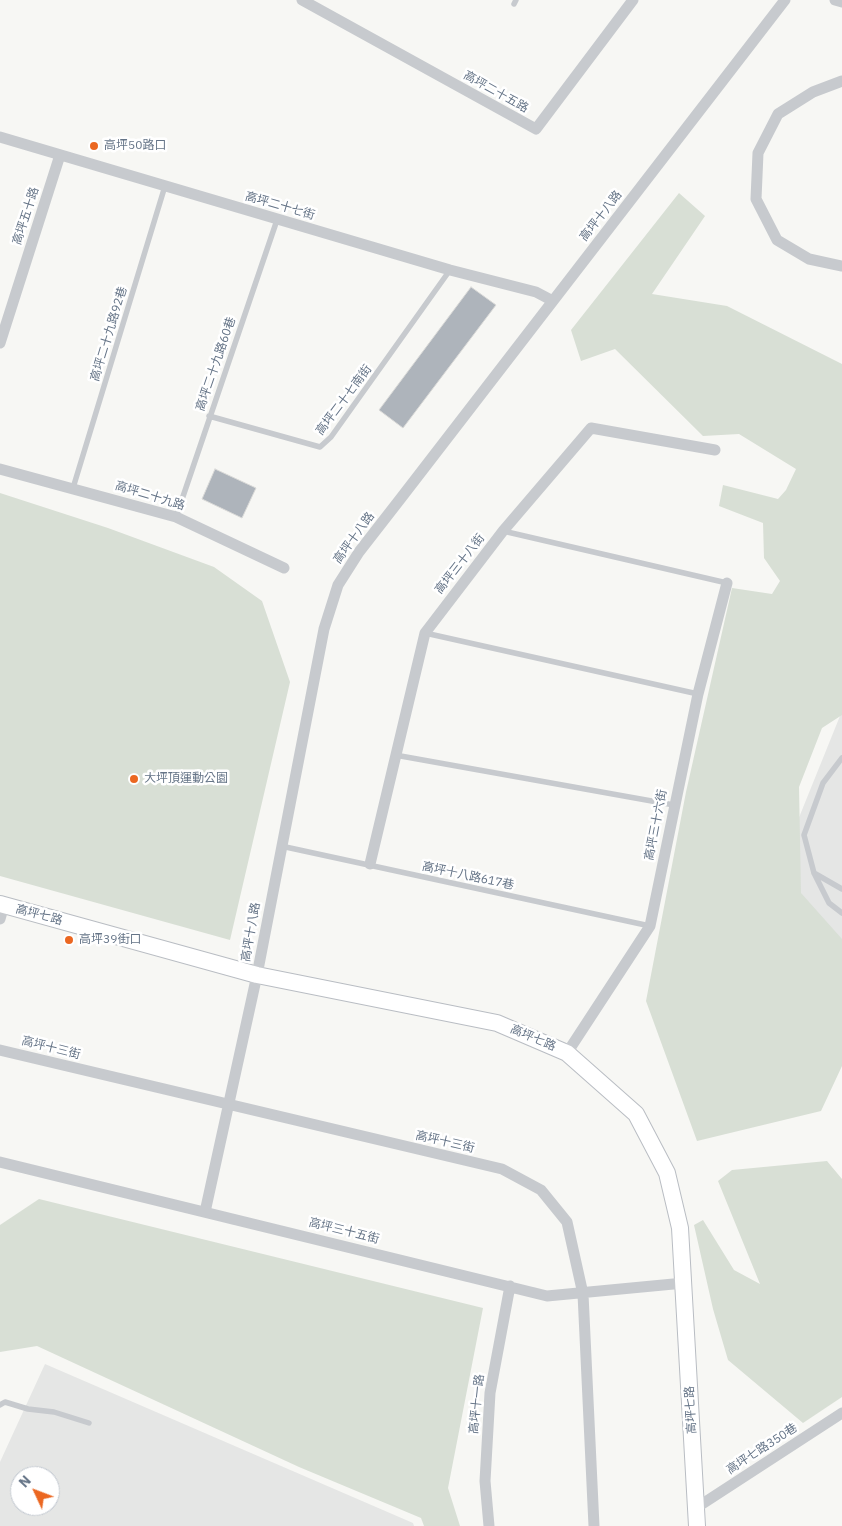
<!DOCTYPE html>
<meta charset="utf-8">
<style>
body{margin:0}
#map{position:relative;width:842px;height:1526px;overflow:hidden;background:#f7f7f4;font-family:"IBM Plex Sans",sans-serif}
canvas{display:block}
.north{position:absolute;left:10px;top:1466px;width:50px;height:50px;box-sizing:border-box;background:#fff;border:1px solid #c1c7cf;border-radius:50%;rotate:313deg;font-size:14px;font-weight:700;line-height:20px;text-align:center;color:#657487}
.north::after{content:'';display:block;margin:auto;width:18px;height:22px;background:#eb6721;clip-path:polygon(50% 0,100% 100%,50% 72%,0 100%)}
</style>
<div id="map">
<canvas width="842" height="1526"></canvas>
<div class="north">N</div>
</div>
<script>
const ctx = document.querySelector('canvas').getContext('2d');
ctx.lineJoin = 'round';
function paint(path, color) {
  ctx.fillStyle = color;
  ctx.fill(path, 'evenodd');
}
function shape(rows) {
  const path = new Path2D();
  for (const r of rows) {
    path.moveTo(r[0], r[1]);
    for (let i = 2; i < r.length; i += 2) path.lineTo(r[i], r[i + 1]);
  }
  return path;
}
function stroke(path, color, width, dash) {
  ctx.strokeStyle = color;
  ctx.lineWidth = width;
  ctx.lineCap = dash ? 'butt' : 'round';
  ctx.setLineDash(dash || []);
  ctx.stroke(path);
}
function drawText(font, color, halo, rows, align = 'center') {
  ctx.font = font + ' "IBM Plex Sans","Noto Sans TC",sans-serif';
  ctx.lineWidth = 5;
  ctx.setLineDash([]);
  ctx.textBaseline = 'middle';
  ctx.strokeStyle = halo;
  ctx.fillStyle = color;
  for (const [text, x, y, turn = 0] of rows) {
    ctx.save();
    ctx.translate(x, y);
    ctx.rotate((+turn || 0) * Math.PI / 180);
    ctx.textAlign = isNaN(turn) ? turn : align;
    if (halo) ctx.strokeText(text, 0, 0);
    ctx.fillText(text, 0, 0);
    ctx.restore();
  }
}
paint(shape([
 [842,711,842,1027,756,924],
 [45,1364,413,1523,414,1526,0,1526,0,1462],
 [20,1476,50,1476,50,1506,20,1506]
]), '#e5e6e5');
paint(shape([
 [679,193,705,216,652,294,727,306,842,364,842,715,822,728,799,787,801,893,842,939,842,1066,821,1111,697,1141,646,1001,686,792,732,588,772,594,780,581,764,558,763,523,719,506,723,485,778,499,786,490,796,469,739,434,703,436,615,349,581,361,571,330],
 [0,493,108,528,214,567,262,601,290,682,230,940,0,876],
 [827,1161,842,1179,842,1397,803,1423,728,1360,713,1309,694,1225,703,1220,734,1270,760,1284,718,1181,732,1170],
 [39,1199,483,1308,448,1488,460,1526,424,1526,421,1518,299,1467,37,1346,0,1352,0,1225]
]), '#d8dfd5');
const building = shape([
 [471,287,496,305,403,428,379,410,471,287],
 [215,469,256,488,242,518,202,499,215,469]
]);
paint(building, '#aeb4bb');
stroke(building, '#d9d9d7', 1);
const secondary = shape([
 [0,904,257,975,497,1023,567,1053,636,1114,667,1173,680,1228,697,1526]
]);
stroke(secondary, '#b9bdc3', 18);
stroke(shape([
 [514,4,516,0],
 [209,416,320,447,331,437,450,270],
 [73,488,165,186],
 [176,517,277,220],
 [503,531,727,583],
 [425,633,698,694],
 [395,755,674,805],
 [842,758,823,783,804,835,814,873,829,903,842,913],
 [281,846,650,926],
 [814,873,842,889],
 [0,1405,5,1402,28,1409,54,1412,89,1423]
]), '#c7cace', 5.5);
stroke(shape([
 [302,0,536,129,633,0],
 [835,0,842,2],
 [842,81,813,92,778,114,758,153,756,199,777,240,809,259,842,266],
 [0,137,450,270,536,292,553,301],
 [0,343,60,155],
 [0,469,176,517,284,568],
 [370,864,425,633,503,531,591,428,715,450],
 [0,919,4,905],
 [0,1050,502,1169,541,1190,567,1222,583,1294,594,1526],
 [567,1053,650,926,698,694,727,583],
 [0,1162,547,1296,684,1283],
 [205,1212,257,975,324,629,338,585,359,552,401,498,785,0],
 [696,1508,842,1413],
 [489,1526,485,1481,490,1393,510,1286]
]), '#c7cace', 11);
stroke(secondary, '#fff', 16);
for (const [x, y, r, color] of [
 [94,146,5,"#eb6721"],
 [134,779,5,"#eb6721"],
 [69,940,5,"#eb6721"]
]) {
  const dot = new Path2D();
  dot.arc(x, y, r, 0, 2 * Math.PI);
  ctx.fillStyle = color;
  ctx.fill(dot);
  stroke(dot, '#fff', 2);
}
drawText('12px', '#657487', '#fff', [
 ["高坪二十五路",496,92,29],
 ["高坪二十七街",280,206,16],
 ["高坪五十路",26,216,-72],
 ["高坪十八路",601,216,-52],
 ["高坪二十九路92巷",109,334,-73],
 ["高坪二十九路60巷",216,364,-71],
 ["高坪二十七南街",344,400,-53],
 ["高坪二十九路",150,496,17],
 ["高坪十八路",354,538,-54],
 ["高坪三十八街",460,564,-52],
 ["高坪三十六街",656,825,-79],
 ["高坪十八路617巷",468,876,12],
 ["高坪七路",39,915,15],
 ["高坪十八路",251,932,-80],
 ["高坪七路",533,1038,23],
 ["高坪十三街",51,1048,14],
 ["高坪十三街",445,1142,13],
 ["高坪三十五街",344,1231,14],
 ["高坪十一路",477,1404,-84],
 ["高坪七路",691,1410,-93],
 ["高坪七路350巷",762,1449,-33]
]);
drawText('12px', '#657487', '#fff', [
 ["高坪50路口",104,146],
 ["大坪頂運動公園",144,779],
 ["高坪39街口",79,940]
], 'left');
</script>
